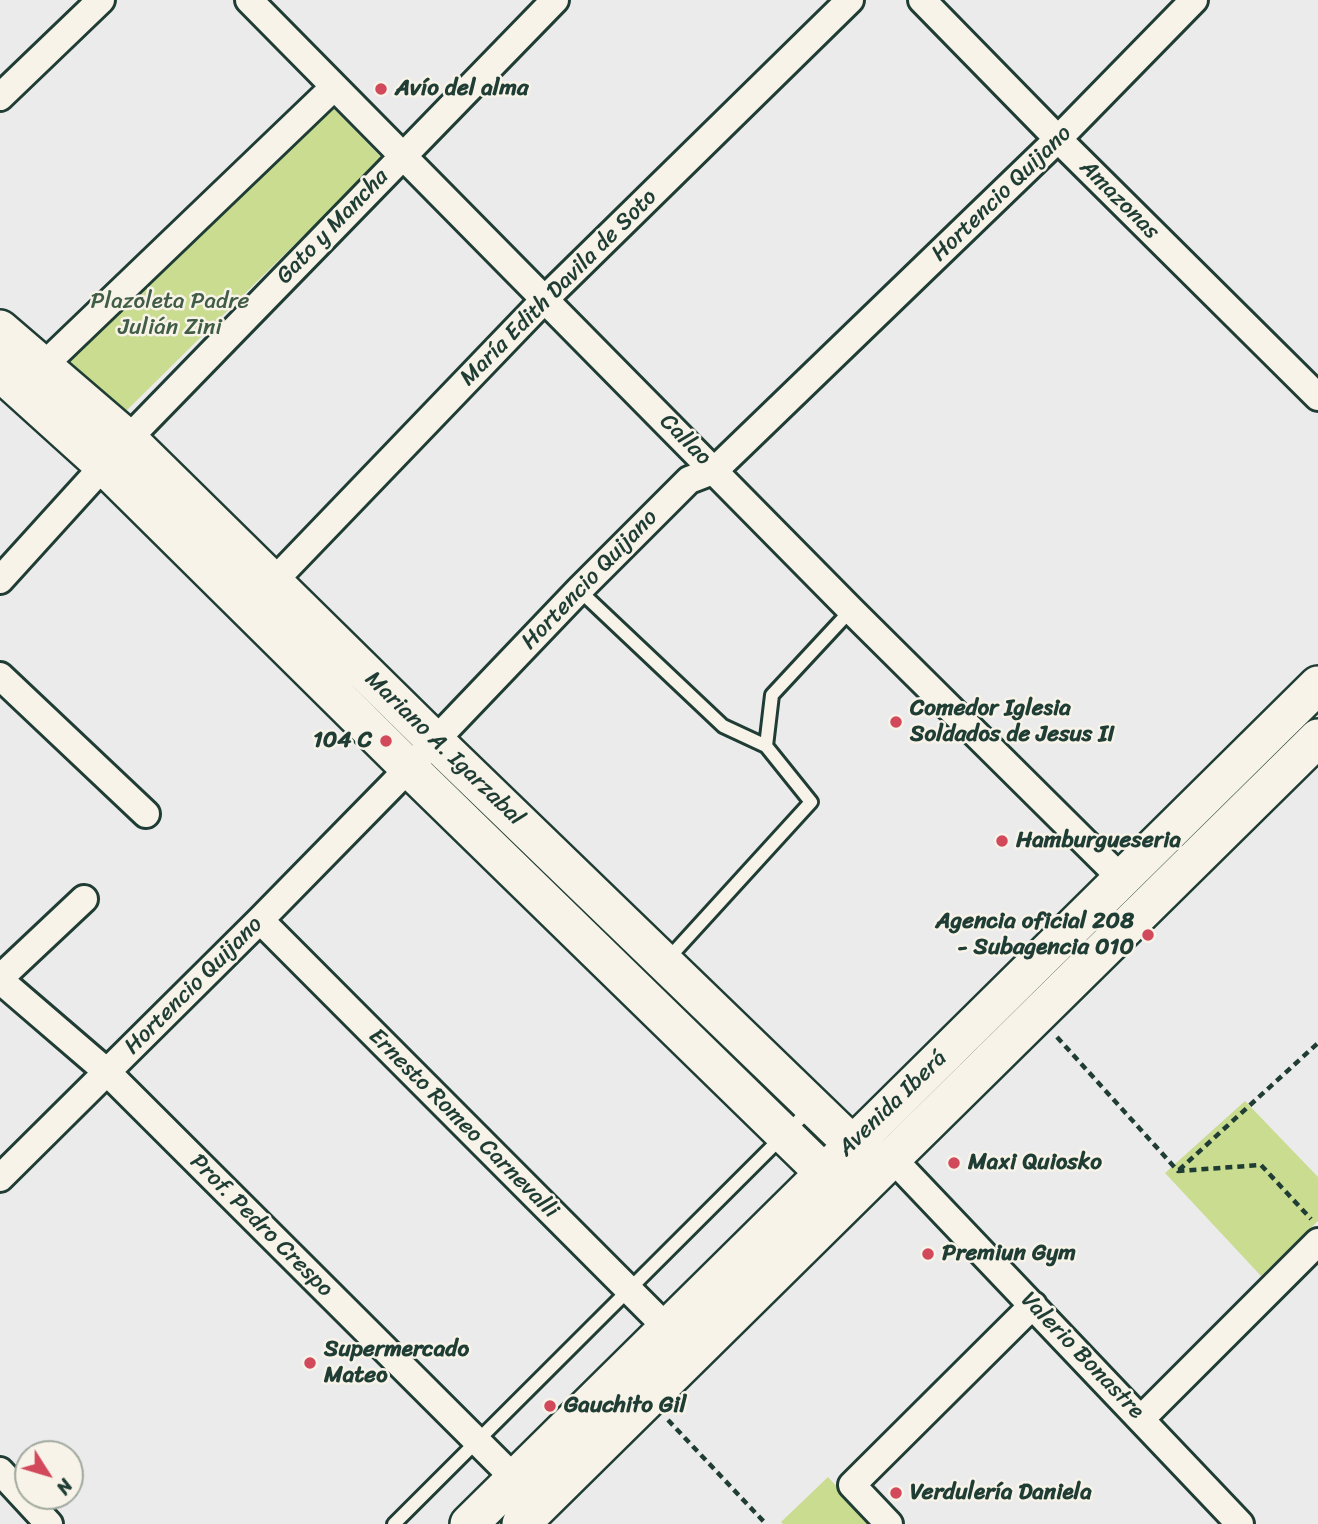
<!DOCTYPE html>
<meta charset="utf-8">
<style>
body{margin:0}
#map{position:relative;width:1318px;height:1524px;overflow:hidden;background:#ecebec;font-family:Sriracha,sans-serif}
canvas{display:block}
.north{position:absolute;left:14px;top:1440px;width:70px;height:70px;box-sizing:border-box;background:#f7f3e8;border:2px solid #a1aaa0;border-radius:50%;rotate:127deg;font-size:19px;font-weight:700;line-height:28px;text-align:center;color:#1f3d34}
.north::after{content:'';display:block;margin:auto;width:24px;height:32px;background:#d1495b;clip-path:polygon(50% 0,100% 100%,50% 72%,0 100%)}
</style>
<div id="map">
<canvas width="1318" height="1524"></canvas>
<div class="north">N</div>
</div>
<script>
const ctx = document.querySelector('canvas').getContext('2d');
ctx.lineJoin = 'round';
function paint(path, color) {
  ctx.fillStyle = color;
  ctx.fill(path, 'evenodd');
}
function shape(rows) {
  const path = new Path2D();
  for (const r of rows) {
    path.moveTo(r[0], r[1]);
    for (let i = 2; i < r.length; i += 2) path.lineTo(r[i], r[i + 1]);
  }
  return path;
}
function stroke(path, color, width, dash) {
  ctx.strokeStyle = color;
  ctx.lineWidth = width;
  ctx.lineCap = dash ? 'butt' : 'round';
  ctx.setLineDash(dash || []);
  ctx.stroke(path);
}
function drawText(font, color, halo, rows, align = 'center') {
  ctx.font = font + ' Sriracha,sans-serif';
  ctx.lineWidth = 5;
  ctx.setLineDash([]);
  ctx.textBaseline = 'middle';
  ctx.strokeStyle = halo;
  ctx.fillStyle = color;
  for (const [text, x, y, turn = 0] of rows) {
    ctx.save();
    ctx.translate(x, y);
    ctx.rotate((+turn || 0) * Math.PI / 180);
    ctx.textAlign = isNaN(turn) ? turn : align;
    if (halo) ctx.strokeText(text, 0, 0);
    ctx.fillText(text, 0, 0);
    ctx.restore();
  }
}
paint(shape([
 [330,105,382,158,121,416,66,365],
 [1245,1101,1318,1177,1318,1221,1261,1276,1165,1173],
 [828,1477,871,1524,783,1524,781,1522]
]), '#c9dc90');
const lane = shape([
 [579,590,723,726,766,746],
 [666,961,811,802,766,746,772,695,851,610],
 [394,1524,811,1108]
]);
const street = shape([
 [249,0,851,610,1122,879],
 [922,0,1058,139,1318,397],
 [0,97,101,0],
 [42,367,334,87],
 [0,580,128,439,555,0],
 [273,582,545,299,850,0],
 [0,676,146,814],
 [260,920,667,1328],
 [0,978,84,899],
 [0,980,107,1072,515,1479],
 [877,1153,893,1159,1240,1524],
 [0,1178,260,920,409,768,579,590,689,480,715,470,1058,139,1194,0],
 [1142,1418,1318,1242],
 [0,1471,49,1524],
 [889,1524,852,1485,1033,1305]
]);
const secondary = shape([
 [0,329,128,439,435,741,852,1144],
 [0,372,104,466,409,768,823,1172],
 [469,1524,1318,685],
 [521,1524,1318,738]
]);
stroke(lane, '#1f3d34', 18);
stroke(street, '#1f3d34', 32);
stroke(secondary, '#1f3d34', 42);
stroke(shape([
 [1057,1037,1178,1171,1261,1165,1311,1219],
 [1179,1170,1318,1043],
 [668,1420,766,1524]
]), '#1f3d34', 4.5, [7, 5]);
stroke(lane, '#f7f3e8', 12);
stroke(street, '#f7f3e8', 26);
stroke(secondary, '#f7f3e8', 37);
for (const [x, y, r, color] of [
 [381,89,7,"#d1495b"],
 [896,722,7,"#d1495b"],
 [386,741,7,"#d1495b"],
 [1002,841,7,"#d1495b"],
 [1148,935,7,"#d1495b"],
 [954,1163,7,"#d1495b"],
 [928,1254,7,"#d1495b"],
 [310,1363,7,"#d1495b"],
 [550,1406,7,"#d1495b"],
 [896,1493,7,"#d1495b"]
]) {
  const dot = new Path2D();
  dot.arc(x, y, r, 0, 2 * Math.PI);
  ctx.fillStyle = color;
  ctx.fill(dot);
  stroke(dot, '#f7f3e8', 2.5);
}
drawText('bold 23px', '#1f3d34', '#f7f3e8', [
 ["Avío del alma",395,89],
 ["Comedor Iglesia",910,709],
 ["Soldados de Jesus II",910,735],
 ["104 C",372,741,"right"],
 ["Hamburgueseria",1016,841],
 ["Agencia oficial 208",1134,922,"right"],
 ["- Subagencia 010",1134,948,"right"],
 ["Maxi Quiosko",968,1163],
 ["Premiun Gym",942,1254],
 ["Supermercado",324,1350],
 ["Mateo",324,1376],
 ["Gauchito Gil",564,1406],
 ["Verdulería Daniela",910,1493]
], 'left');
drawText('23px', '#1f3d34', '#f7f3e8', [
 ["Hortencio Quijano",1002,194,-44],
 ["Amazonas",1119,200,45],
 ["Gato y Mancha",333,227,-46],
 ["María Edith Davila de Soto",559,288,-45],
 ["Callao",685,440,45],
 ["Hortencio Quijano",590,580,-46],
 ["Mariano A. Igarzabal",444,749,44],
 ["Hortencio Quijano",194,986,-45],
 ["Avenida Iberá",893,1104,-44],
 ["Ernesto Romeo Carnevalli",463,1124,45],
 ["Prof. Pedro Crespo",261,1226,45],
 ["Valerio Bonastre",1082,1356,46]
]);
drawText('23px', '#415d46', '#f7f3e8', [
 ["Plazoleta Padre",170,302],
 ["Julián Zini",170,328]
]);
</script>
